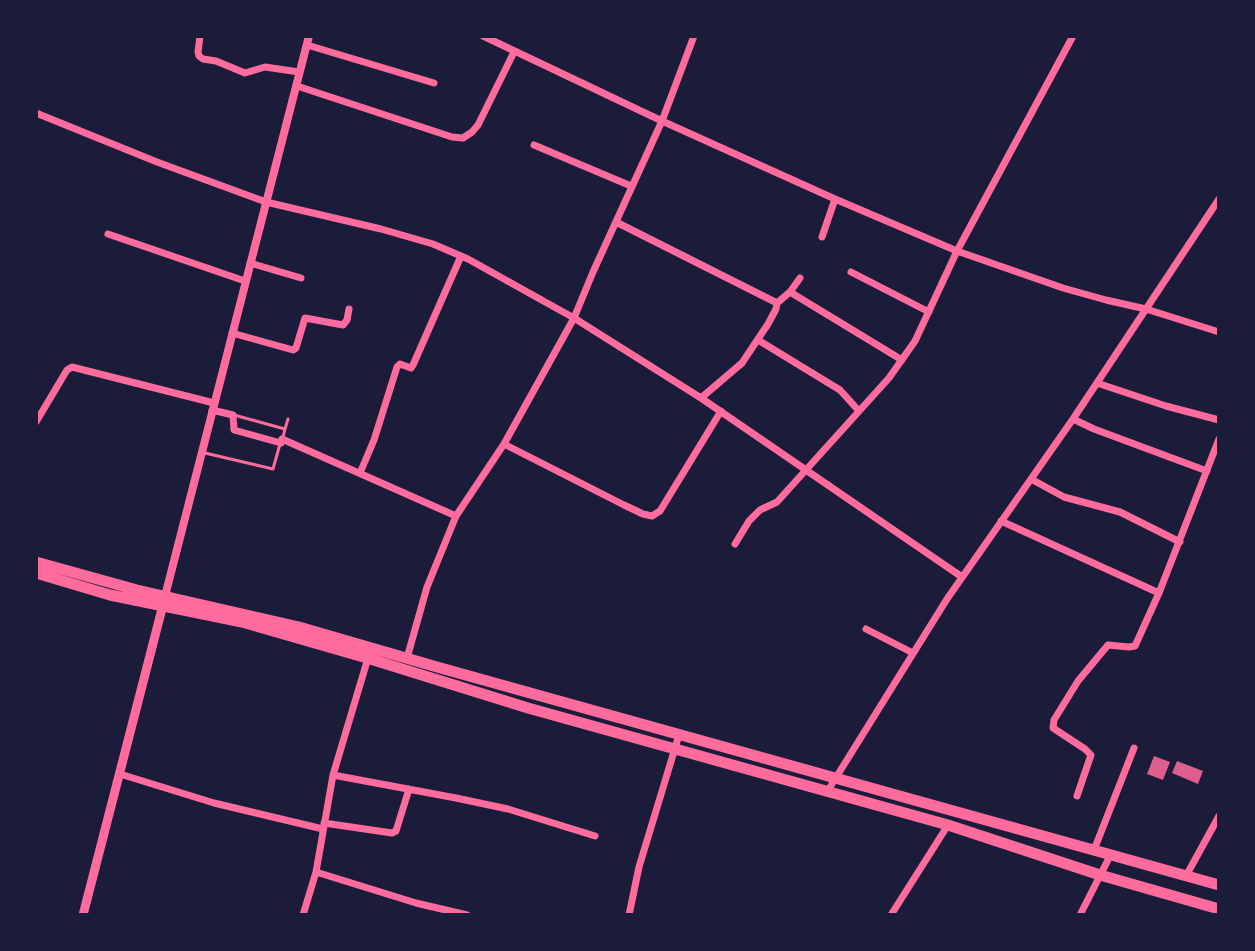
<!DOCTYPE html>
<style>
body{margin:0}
#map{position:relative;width:1255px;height:951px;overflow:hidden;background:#1b1b3a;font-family:Overpass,sans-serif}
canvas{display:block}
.frame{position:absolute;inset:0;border:38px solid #1b1b3a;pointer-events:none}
</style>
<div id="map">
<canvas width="1255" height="951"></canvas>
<div class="frame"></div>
</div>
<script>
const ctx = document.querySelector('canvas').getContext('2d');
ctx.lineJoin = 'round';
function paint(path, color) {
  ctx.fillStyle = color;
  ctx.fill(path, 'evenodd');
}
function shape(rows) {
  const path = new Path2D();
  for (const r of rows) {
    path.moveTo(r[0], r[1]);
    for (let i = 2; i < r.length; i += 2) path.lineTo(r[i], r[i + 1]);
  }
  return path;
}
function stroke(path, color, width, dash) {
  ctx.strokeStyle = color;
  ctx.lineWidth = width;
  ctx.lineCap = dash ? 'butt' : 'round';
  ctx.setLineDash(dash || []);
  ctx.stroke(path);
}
paint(shape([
 [1154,756,1170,762,1163,780,1147,774],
 [1177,761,1203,771,1198,784,1172,773]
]), '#dd5f8e');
stroke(shape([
 [234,415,285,429,283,437],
 [285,429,288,419],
 [205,453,273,469,280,444]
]), '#ff6b9d', 3);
stroke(shape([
 [200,36,198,52,199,56,203,59,216,61,245,73,265,67,299,72],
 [694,36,662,121,835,199,957,251,1063,288,1106,300,1146,309,1219,332],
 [307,45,434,83],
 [297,86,452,137,463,138,472,132,478,125,514,52],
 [36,113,157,162,266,202,381,229,433,244,468,259,574,318,701,398,962,577],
 [534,145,631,186],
 [616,222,777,303,776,309,768,324,742,363,701,398],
 [108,234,245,281],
 [822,237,835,199],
 [250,263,301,278],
 [851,272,929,312],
 [790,292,800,278],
 [777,303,790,292,902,360],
 [232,333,293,350,296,348,305,318,343,325,347,320,349,309],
 [758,340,840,390,859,411],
 [1097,383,1166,406,1219,420],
 [212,410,233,415,234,430,281,443],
 [1073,419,1094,429,1207,471],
 [36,422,67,370,72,367,214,403],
 [282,439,456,516],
 [504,444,624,505,643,514,652,516,660,511,721,411],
 [360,473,374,440,397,367,400,364,411,368,413,365,461,256],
 [1031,479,1064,497,1120,512,1180,542],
 [1001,521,1159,593],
 [735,544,749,521,760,510,777,502,889,378,915,341,957,251,1073,36],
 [866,629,913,653],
 [407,658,427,587,456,516,504,444,574,318,593,272,662,121,483,36],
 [120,774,214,803,323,829],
 [333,775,456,798,508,809,595,836],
 [827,792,947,599,1073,419,1219,199],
 [1077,796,1091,755,1085,749,1053,728,1054,720,1078,681,1108,645,1129,647,1135,646,1159,593,1219,439],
 [324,823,392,833,396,831,409,789],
 [1094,850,1134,748],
 [316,872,416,903,467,915],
 [1186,876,1219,816],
 [303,915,316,872,333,775,368,658],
 [629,915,639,867,679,735],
 [891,915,948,825],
 [1080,915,1111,854]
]), '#ff6b9d', 7);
stroke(shape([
 [165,596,309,36]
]), '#ff6b9d', 8);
stroke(shape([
 [83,915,164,601]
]), '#ff6b9d', 9);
stroke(shape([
 [36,562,137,590,299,627,437,667,1219,885],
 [36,573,110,595,242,622,367,658,528,708,948,825,1100,875,1219,909]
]), '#ff6b9d', 11);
</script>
